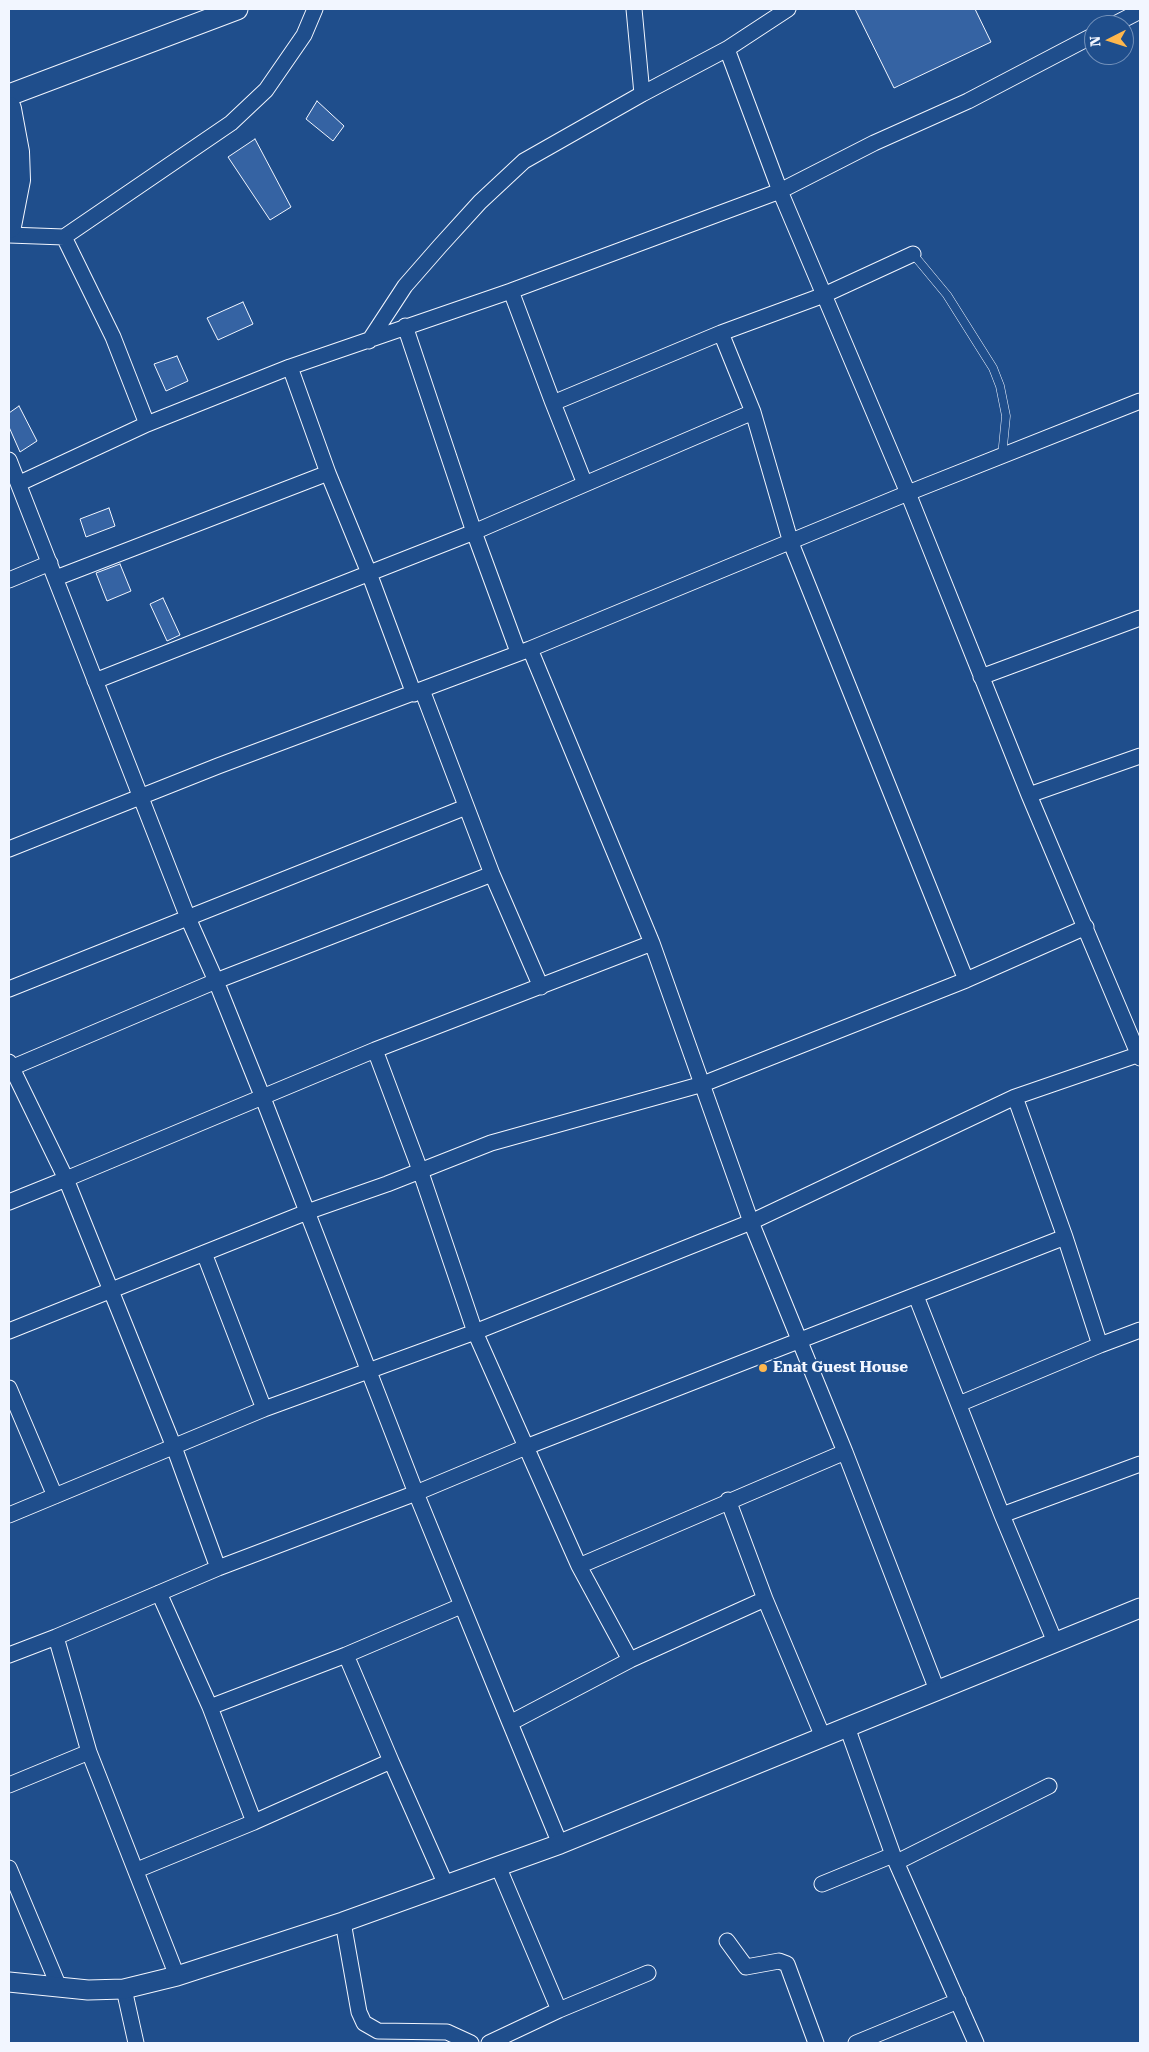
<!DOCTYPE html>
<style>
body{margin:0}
#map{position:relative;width:1149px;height:2052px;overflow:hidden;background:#1f4e8c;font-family:"Roboto Serif",serif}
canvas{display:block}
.frame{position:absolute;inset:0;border:10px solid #f2f6ff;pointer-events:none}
.north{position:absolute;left:1084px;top:15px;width:50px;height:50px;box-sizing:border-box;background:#1f4e8c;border:1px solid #7391ba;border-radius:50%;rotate:265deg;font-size:14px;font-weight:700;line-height:20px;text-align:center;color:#f2f6ff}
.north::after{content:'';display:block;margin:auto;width:18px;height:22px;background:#ffb74d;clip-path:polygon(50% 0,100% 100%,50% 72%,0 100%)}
</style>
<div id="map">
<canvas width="1149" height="2052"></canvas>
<div class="frame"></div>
<div class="north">N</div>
</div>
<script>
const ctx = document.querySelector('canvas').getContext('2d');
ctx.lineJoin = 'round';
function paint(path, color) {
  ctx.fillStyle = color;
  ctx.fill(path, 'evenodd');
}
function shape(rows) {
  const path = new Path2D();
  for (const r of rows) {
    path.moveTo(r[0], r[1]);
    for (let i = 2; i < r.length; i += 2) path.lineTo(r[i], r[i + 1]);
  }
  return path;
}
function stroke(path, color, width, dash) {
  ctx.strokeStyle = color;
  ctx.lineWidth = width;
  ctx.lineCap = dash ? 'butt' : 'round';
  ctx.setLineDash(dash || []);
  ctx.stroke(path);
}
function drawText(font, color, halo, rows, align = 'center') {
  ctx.font = font + ' "Roboto Serif",serif';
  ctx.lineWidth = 4;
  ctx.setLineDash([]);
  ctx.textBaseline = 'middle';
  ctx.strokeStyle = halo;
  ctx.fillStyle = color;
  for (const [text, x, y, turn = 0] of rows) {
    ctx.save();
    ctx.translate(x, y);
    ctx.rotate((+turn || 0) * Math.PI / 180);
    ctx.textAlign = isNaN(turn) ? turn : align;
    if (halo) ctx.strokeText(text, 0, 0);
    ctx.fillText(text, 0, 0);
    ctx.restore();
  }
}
const building = shape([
 [855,9,975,9,991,42,894,88,855,9],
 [317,101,344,126,333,141,306,119,317,101],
 [255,139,291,207,270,220,228,157,255,139],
 [243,302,253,324,218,340,207,318,243,302],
 [177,356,188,381,166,391,154,364,177,356],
 [19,406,37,441,20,452,9,427,9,413,19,406],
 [109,508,115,526,86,537,80,519,109,508],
 [120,564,131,591,107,601,96,573,120,564],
 [163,598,180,635,167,641,150,604,163,598]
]);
paint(building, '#3563a3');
stroke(building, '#f2f6ff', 1);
const service = shape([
 [913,254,947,295,993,368,1000,386,1006,416,1002,456]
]);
const minor = shape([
 [634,9,642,94],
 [1113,25,1140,11],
 [727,49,780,191,908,493,1029,795,1140,1058],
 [9,235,64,237,113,337,147,424],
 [64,237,231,123,266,90,304,35,315,9],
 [913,254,824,295,721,333,753,412,791,543,966,980],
 [511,291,780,191,874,143,968,101,1094,35],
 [369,341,405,286,440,246,480,202,524,161,642,94,727,49,788,9],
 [290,367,328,473,369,573,414,694],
 [9,460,188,918,216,981,263,1098,416,1493,510,1723],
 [20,483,147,424,290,367,511,291,553,403,721,333],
 [585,484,753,412],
 [56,578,328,473],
 [9,580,50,563],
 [530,649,652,943,751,1222,845,1452],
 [518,652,474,532,585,484,553,403],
 [981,677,1140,618],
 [95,681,474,532,405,326],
 [422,690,492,874,541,987],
 [1029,795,1140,756],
 [9,849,218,766,530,649,908,493,1140,401],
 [9,989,466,807],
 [375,1050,420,1170,475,1332,579,1566,630,1660,765,1599],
 [9,1062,66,1179,375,1050,652,943],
 [11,1068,216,981,492,874],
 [1015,1097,1065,1237,1100,1345],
 [9,1202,66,1179,174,1447,218,1568],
 [204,1253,264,1409],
 [916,1296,1002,1515,1055,1642],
 [9,1331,307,1212,387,1184,491,1143,703,1084,966,980,1086,927],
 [9,1388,55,1496],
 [959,1404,1100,1345,1140,1330],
 [728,1500,765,1599,823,1737],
 [9,1515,264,1409,475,1332,751,1222,1015,1097,1140,1054],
 [1002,1515,1140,1464],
 [579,1566,845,1452,937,1690],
 [159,1593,210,1707],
 [56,1637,89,1752],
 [9,1655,56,1637,218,1568,416,1493,526,1447,1065,1237],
 [346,1655,461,1606],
 [847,1727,893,1855,976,2043],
 [9,1785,89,1752,177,1976],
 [254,1822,210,1707,346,1655,391,1761],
 [560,1844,510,1723,630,1660],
 [897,1862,1049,1786],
 [498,1866,559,2010],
 [9,1868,59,1987],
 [137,1870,254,1822,391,1761,446,1885],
 [822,1884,893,1855],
 [343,1922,359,2012,364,2023,378,2031,447,2032,471,2043],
 [727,1941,746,1967,779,1961,787,1964,816,2043],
 [124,1989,136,2043],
 [489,2043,559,2010,648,1973],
 [856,2043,958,2001]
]);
const tertiary = shape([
 [9,1982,88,1990,124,1989,177,1976,343,1922,560,1844,1140,1608]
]);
const secondary = shape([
 [9,95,237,9]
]);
const primary = shape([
 [9,109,17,152,18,180,9,226]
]);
stroke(service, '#f2f6ff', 9);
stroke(minor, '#f2f6ff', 17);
stroke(tertiary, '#f2f6ff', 21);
stroke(secondary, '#f2f6ff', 23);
stroke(primary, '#f2f6ff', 26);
stroke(service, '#1f4e8c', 8);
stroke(minor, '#1f4e8c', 15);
stroke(tertiary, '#1f4e8c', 19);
stroke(secondary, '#1f4e8c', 21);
stroke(primary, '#1f4e8c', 24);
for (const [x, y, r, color] of [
 [763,1368,5,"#ffb74d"]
]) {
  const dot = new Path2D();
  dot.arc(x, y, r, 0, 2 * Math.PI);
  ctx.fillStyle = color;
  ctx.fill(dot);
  stroke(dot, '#1f4e8c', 2);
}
drawText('bold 15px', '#f2f6ff', '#1f4e8c', [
 ["Enat Guest House",773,1368]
], 'left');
</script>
